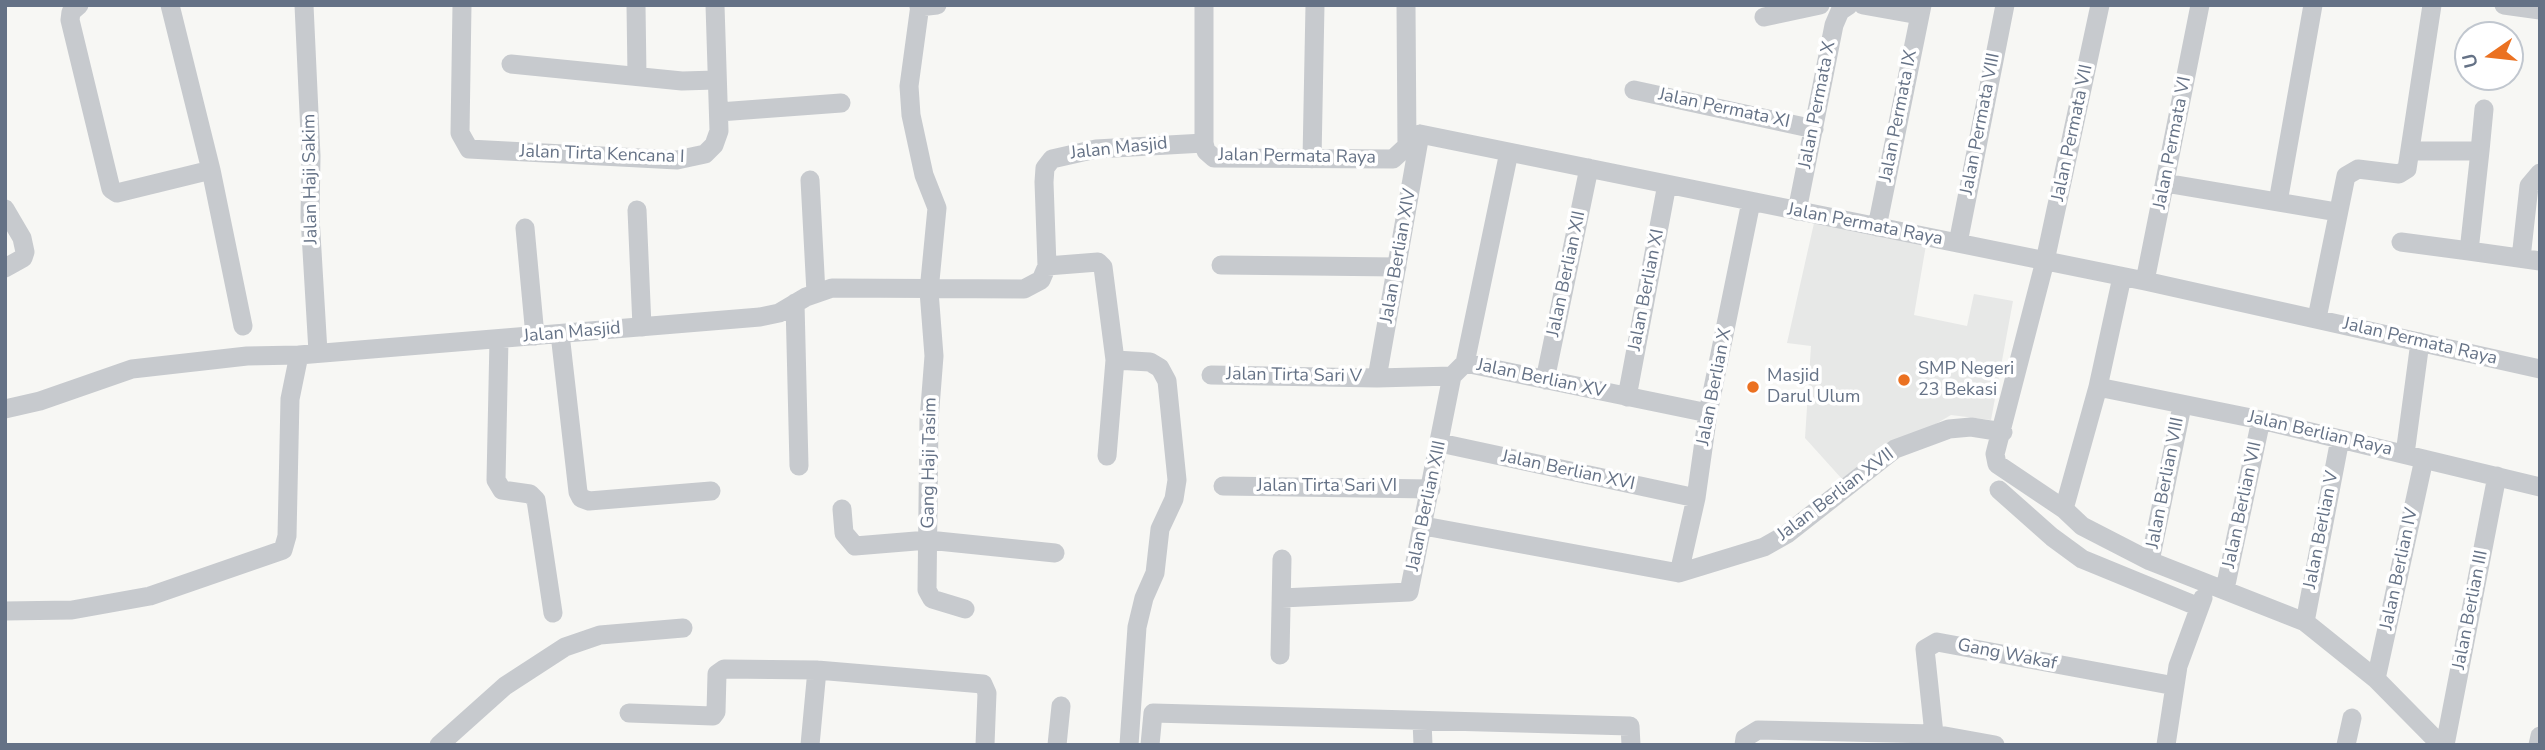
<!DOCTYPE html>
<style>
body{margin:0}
#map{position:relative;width:2545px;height:750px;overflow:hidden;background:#f7f7f4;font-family:"Nunito Sans",sans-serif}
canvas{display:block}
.frame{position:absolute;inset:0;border:7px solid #657286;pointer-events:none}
.north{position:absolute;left:2454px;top:21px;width:70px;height:70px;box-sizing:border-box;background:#fff;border:2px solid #c1c7cf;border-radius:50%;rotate:256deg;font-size:19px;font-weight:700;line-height:28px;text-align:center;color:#657286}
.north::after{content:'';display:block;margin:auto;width:24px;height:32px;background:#eb7121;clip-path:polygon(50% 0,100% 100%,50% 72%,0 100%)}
</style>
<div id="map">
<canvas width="2545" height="750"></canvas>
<div class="frame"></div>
<div class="north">U</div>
</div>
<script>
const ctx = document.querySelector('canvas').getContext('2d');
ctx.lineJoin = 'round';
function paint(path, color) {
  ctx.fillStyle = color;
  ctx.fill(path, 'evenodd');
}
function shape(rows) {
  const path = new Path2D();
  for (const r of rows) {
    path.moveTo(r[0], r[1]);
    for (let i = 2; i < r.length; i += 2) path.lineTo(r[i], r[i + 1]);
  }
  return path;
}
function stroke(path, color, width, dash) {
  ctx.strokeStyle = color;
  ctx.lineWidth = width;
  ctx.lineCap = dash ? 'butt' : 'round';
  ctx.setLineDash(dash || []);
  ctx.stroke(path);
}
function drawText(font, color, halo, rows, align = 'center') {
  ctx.font = font + ' "Nunito Sans",sans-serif';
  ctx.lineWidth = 7;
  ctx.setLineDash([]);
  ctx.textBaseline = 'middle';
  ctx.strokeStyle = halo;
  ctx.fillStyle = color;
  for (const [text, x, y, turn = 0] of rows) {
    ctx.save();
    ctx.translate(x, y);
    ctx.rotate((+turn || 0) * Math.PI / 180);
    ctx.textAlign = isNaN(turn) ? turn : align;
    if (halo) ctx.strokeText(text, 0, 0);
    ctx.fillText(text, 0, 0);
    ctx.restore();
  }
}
paint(shape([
 [1814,223,1926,245,1914,315,1967,326,1974,294,2013,301,1991,420,1951,415,1842,479,1805,438,1811,346,1787,343]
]), '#e7e8e7');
stroke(shape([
 [79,5,71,12,70,20,111,189,117,193,211,170],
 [170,5,211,170,243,326],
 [304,5,311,156,310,217,318,352],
 [462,5,460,133,469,149,677,160,705,154,714,145,719,131,715,5],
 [636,5,637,76],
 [920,5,909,86,911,115,924,175,937,208,929,291,934,356,929,420,927,590,932,599,965,609],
 [1204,5,1204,143,1206,151,1214,158,1393,159,1420,134,2145,281,2540,369],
 [1406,5,1407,149],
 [1863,5,1919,15],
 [2100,5,2045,261,1995,454,1997,464,2064,509,2082,526,2150,561,2305,622,2376,679,2441,745],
 [2504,5,2540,10],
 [919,7,937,5],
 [1764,17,1820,5],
 [511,64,682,81,716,80],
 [1634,90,1814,129],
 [719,112,841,103],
 [2410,151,2480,151,2469,251,2540,261],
 [2480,151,2484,109],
 [1312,159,1315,5],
 [810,180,816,293],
 [2165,183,2337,212],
 [2278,202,2313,5],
 [5,209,22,238,25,252,23,258,5,268],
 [637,210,642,327],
 [1797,211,1834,25,1840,11,1849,5],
 [1877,227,1922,5],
 [525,228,535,336],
 [2401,242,2469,251],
 [1958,243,2005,5],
 [2521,258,2529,186,2540,173],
 [1221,265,1397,267],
 [1047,266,1098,262,1103,267,1115,360,1150,362,1160,368,1167,381,1177,480,1174,499,1160,529,1155,573,1144,598,1137,627,1129,745],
 [2145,281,2200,5],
 [795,303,799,466],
 [2317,318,2346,176,2358,169,2399,174,2407,169,2432,5],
 [560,334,578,492,581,498,589,501,711,491],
 [499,339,496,480,502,490,530,494,536,500,553,613],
 [1465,363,1509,152],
 [1211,375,1377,378,1452,376,1465,363,1708,413],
 [1377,378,1420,134],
 [1545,380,1589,168],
 [2098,387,2261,420,2540,487],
 [1627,397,1667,184],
 [5,409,40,401,132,369,247,356,299,355],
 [1440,443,1696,498],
 [2405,454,2420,342],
 [1107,456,1115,360],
 [1223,486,1431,489],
 [1999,490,2052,537,2082,559,2199,607],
 [842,509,844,533,855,546,928,540,1055,553],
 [2064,509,2098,387,2122,277],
 [1424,526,1679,573,1764,547,1787,534,1895,449,1949,429,1971,427,2003,432],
 [2150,561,2182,406],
 [1679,573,1696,498,1708,413,1751,202],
 [2225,589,2261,420],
 [1282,598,1409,592,1452,376],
 [5,611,72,610,150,596,283,550,287,536,290,399,299,355,760,317,779,313,806,297,832,288,1024,289,1041,280,1047,266,1044,182,1045,168,1052,159,1096,149,1204,143],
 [2305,622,2340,439],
 [1280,655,1282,559],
 [2376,679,2424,459],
 [629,713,713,716,716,712,717,674,724,669,817,670,983,684,987,693,985,745],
 [1422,721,1423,745],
 [1934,734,1925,649,1937,642,2175,686],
 [439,745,505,686,565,647,600,635,683,628],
 [810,745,817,670],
 [1057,745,1061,706],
 [1150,745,1153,713,1630,726,1631,745],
 [1744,745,1745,738,1758,730,1934,734,1995,745],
 [2166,745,2178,666,2203,598],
 [2346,745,2352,718],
 [2445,745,2497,476],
 [2538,745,2540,736]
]), '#c7cace', 19);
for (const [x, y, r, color] of [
 [1904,380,7,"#eb7121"],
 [1753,387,7,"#eb7121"]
]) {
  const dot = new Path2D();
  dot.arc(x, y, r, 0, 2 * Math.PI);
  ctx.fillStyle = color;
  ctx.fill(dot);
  stroke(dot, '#fff', 2.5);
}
drawText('18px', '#657286', '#fff', [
 ["Jalan Permata X",1818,105,-79],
 ["Jalan Permata XI",1724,109,12],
 ["Jalan Permata IX",1899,116,-79],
 ["Jalan Permata VIII",1981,124,-79],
 ["Jalan Permata VII",2073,133,-78],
 ["Jalan Permata VI",2173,143,-79],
 ["Jalan Masjid",1119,149,-6],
 ["Jalan Tirta Kencana I",602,155,2],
 ["Jalan Permata Raya",1297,157,1],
 ["Jalan Haji Sakim",311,179,-91],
 ["Jalan Permata Raya",1865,225,11],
 ["Jalan Berlian XIV",1399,256,-80],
 ["Jalan Berlian XII",1567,274,-78],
 ["Jalan Berlian XI",1647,290,-79],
 ["Jalan Masjid",572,333,-5],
 ["Jalan Permata Raya",2420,342,13],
 ["Jalan Tirta Sari V",1294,376,1],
 ["Jalan Berlian XV",1541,379,12],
 ["Jalan Berlian X",1715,387,-79],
 ["Jalan Berlian Raya",2320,434,13],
 ["Gang Haji Tasim",930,463,-89],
 ["Jalan Berlian XVI",1568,471,12],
 ["Jalan Berlian VIII",2166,483,-79],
 ["Jalan Tirta Sari VI",1327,487],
 ["Jalan Berlian XVII",1836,495,-37],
 ["Jalan Berlian VII",2243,505,-78],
 ["Jalan Berlian XIII",1427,506,-78],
 ["Jalan Berlian V",2322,530,-79],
 ["Jalan Berlian IV",2400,569,-78],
 ["Jalan Berlian III",2471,610,-79],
 ["Gang Wakaf",2007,655,11]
]);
drawText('18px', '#657286', '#fff', [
 ["SMP Negeri",1918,370],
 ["23 Bekasi",1918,391],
 ["Masjid",1767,377],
 ["Darul Ulum",1767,398]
], 'left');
</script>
